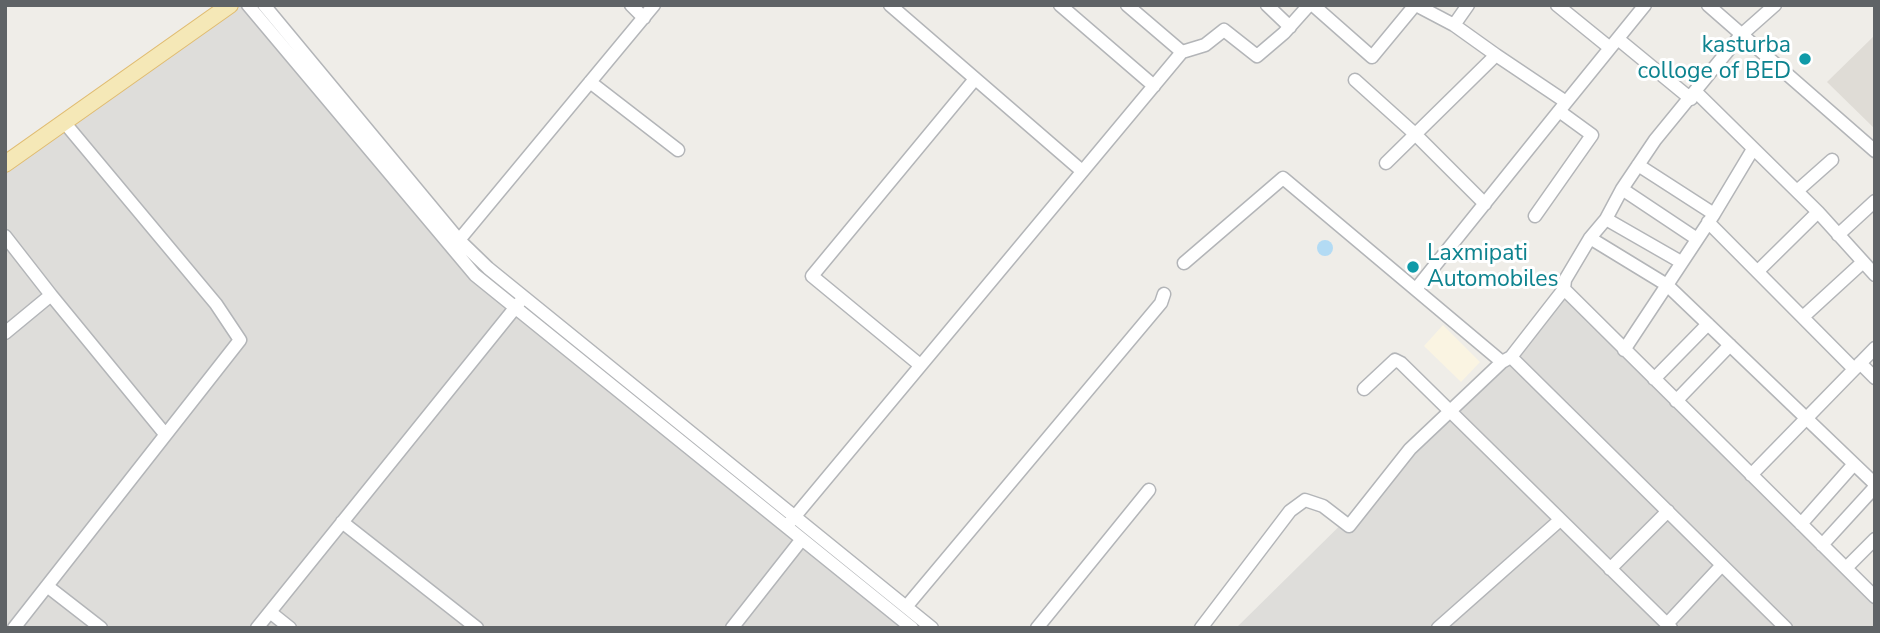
<!DOCTYPE html>
<style>
body{margin:0}
#map{position:relative;width:1880px;height:633px;overflow:hidden;background:#efede8;font-family:"Nunito Sans",sans-serif}
canvas{display:block}
.frame{position:absolute;inset:0;border:7px solid #5f6366;pointer-events:none}
</style>
<div id="map">
<canvas width="1880" height="633"></canvas>
<div class="frame"></div>
</div>
<script>
const ctx = document.querySelector('canvas').getContext('2d');
ctx.lineJoin = 'round';
function paint(path, color) {
  ctx.fillStyle = color;
  ctx.fill(path, 'evenodd');
}
function shape(rows) {
  const path = new Path2D();
  for (const r of rows) {
    if (r.length === 3) {
      path.moveTo(r[0] + r[2], r[1]);
      path.arc(r[0], r[1], r[2], 0, 2 * Math.PI);
      continue;
    }
    path.moveTo(r[0], r[1]);
    for (let i = 2; i < r.length; i += 2) path.lineTo(r[i], r[i + 1]);
  }
  return path;
}
function stroke(path, color, width, dash) {
  ctx.strokeStyle = color;
  ctx.lineWidth = width;
  ctx.lineCap = dash ? 'butt' : 'round';
  ctx.setLineDash(dash || []);
  ctx.stroke(path);
}
function drawText(font, color, halo, rows, align = 'center') {
  ctx.font = font + ' "Nunito Sans",sans-serif';
  ctx.lineWidth = 6;
  ctx.setLineDash([]);
  ctx.textBaseline = 'middle';
  ctx.strokeStyle = halo;
  ctx.fillStyle = color;
  for (const [text, x, y, turn = 0] of rows) {
    ctx.save();
    ctx.translate(x, y);
    ctx.rotate((+turn || 0) * Math.PI / 180);
    ctx.textAlign = isNaN(turn) ? turn : align;
    if (halo) ctx.strokeText(text, 0, 0);
    ctx.fillText(text, 0, 0);
    ctx.restore();
  }
}
paint(shape([
 [1443,325,1480,362,1461,382,1424,346]
]), '#faf4e2');
paint(shape([
 [230,5,255,5,466,247,926,628,5,628,5,164],
 [1565,280,1875,594,1875,628,1236,628,1511,357]
]), '#deddda');
paint(shape([
 [1875,35,1875,129,1827,82]
]), '#dfdcd6');
paint(shape([
 [1325,248,8]
]), '#b3dbf4');
const minor = shape([
 [248,5,475,275,912,628],
 [264,5,459,240,488,268,932,628],
 [631,5,644,18],
 [890,5,1082,171],
 [1060,5,1154,86],
 [1127,5,1182,52],
 [1267,5,1290,27],
 [1313,5,1372,57,1415,5],
 [1557,5,1610,48],
 [1708,5,1875,151],
 [1454,25,1468,5],
 [1618,39,1691,99],
 [1496,55,1566,102],
 [1355,80,1415,134,1485,204],
 [590,82,678,150],
 [1696,92,1818,212,1875,275],
 [1386,163,1496,55,1454,25,1416,5],
 [1638,165,1714,214],
 [1622,189,1697,239],
 [1797,191,1832,160],
 [1535,216,1592,135,1559,111,1645,5],
 [1606,219,1681,262],
 [1708,222,1854,369],
 [1838,235,1875,201],
 [5,236,51,295,5,333],
 [1590,238,1667,285,1875,484],
 [459,240,654,5],
 [1184,263,1283,178,1502,362],
 [1758,271,1818,212],
 [1416,289,1559,111],
 [1564,289,1875,597],
 [51,295,165,434],
 [1804,316,1863,262],
 [1624,350,1714,214,1753,149],
 [1511,357,1786,628],
 [1860,363,1875,378],
 [920,365,812,276,975,79],
 [1654,379,1708,324],
 [1364,389,1395,360,1401,363,1671,628],
 [1676,401,1730,345],
 [1751,475,1875,348],
 [791,521,1182,52,1205,45,1224,30,1257,56,1284,33,1309,5],
 [342,522,477,628],
 [1801,524,1854,464],
 [1822,545,1875,487],
 [1846,568,1875,539],
 [1610,569,1668,511],
 [47,586,101,628],
 [906,607,1161,303,1164,294],
 [270,612,290,628],
 [1667,624,1722,565],
 [14,628,240,340,216,304,64,122],
 [257,628,519,303],
 [732,628,802,539],
 [1037,628,1149,490],
 [1201,628,1290,511,1305,500,1323,506,1349,526,1410,449,1502,362,1511,357,1564,289,1565,280,1590,238,1606,219,1622,189,1655,140,1740,36,1775,5],
 [1438,628,1560,520]
]);
const major = shape([
 [5,164,230,5]
]);
stroke(minor, '#b3b5b8', 15);
stroke(major, '#e0bc71', 18);
stroke(minor, '#fff', 12);
stroke(major, '#f5e8b7', 16);
for (const [x, y, r, color] of [
 [1805,59,7,"#0f9aa8"],
 [1413,267,7,"#0f9aa8"]
]) {
  const dot = new Path2D();
  dot.arc(x, y, r, 0, 2 * Math.PI);
  ctx.fillStyle = color;
  ctx.fill(dot);
  stroke(dot, '#fff', 2.5);
}
drawText('23px', '#0d838f', '#fff', [
 ["kasturba",1791,46],
 ["colloge of BED",1791,72],
 ["Laxmipati",1427,254,"left"],
 ["Automobiles",1427,280,"left"]
], 'right');
</script>
